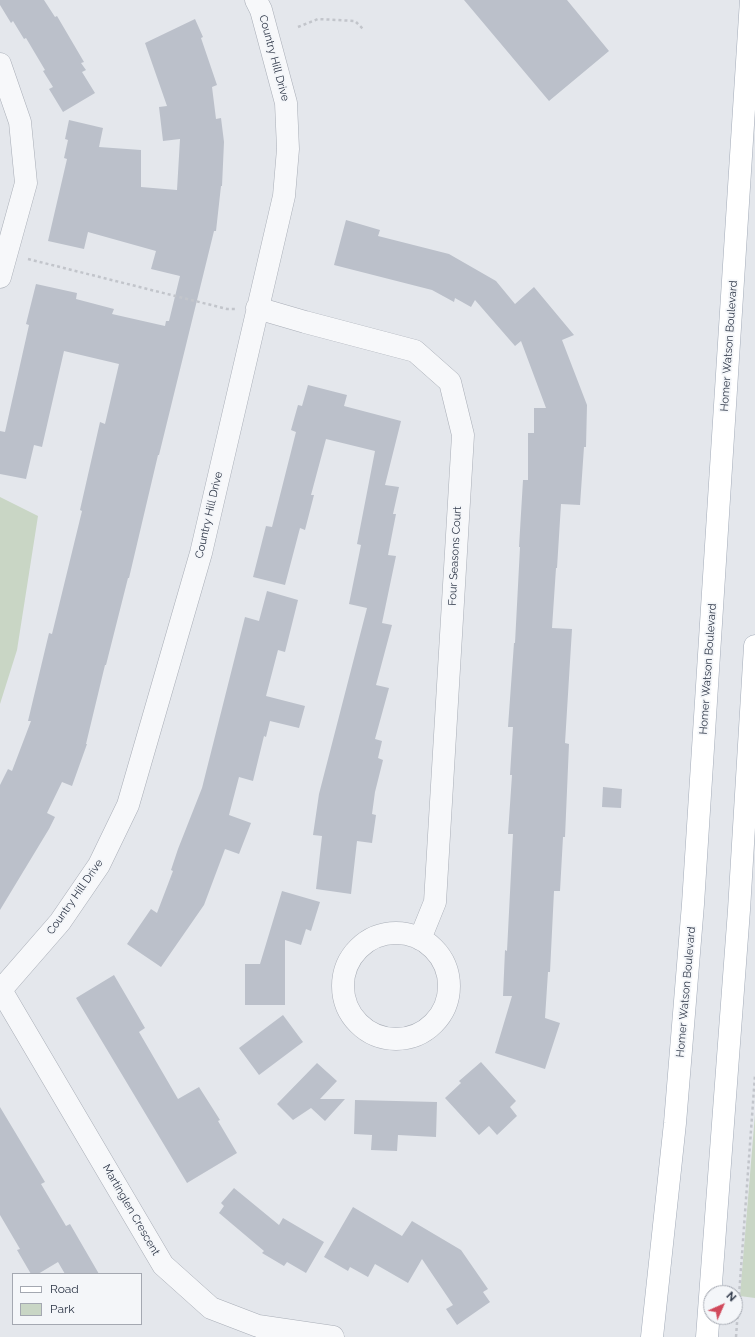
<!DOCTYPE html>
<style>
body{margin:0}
#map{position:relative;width:755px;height:1337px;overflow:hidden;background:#e4e7ec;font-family:Raleway,sans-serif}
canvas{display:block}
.legend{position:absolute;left:12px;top:1273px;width:130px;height:52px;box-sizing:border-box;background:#f4f6f9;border:1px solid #a4a8b1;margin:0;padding:5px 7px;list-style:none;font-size:12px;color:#2b3445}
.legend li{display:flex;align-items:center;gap:8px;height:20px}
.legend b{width:20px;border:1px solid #a4a8b1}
.north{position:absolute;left:703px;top:1285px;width:40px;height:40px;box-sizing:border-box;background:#f4f6f9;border:1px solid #a4a8b1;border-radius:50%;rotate:45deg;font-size:11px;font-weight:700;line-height:16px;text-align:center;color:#2b3445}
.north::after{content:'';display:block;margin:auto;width:14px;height:18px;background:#d1495b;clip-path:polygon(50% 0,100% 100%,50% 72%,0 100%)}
</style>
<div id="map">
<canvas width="755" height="1337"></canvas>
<ul class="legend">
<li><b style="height:5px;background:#fff"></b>Road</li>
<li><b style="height:11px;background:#c9d6c5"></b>Park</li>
</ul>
<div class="north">N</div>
</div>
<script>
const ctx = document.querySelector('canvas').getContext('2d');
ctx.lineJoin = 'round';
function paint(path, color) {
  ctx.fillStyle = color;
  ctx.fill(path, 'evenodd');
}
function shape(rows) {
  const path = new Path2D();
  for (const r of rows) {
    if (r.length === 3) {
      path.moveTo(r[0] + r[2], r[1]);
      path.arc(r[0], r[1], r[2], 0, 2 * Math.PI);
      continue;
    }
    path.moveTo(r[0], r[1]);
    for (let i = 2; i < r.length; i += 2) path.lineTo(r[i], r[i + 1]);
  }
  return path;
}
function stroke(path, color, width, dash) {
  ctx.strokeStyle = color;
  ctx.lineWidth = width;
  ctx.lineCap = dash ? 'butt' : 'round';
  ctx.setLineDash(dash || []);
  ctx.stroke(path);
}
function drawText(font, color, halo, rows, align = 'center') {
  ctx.font = font + ' Raleway,sans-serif';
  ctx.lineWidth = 3.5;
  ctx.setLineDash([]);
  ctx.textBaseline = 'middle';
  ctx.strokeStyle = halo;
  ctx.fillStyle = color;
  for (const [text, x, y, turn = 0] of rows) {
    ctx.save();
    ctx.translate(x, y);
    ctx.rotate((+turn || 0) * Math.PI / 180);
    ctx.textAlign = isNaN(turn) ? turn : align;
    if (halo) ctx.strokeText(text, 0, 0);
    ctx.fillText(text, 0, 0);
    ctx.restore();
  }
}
paint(shape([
 [0,497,38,516,17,650,0,704],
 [755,1114,755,1298,740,1296]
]), '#c9d6c5');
paint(shape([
 [0,0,44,0,55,17,57,16,84,62,81,63,86,70,82,72,95,93,63,112,49,89,53,87,43,71,45,70,26,38,24,39,13,21,11,23,0,5],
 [464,0,567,0,609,51,549,101],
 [195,19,203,37,201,38,217,85,212,87,216,119,221,118,224,142,222,186,221,186,216,231,214,231,159,455,158,455,129,578,128,578,106,665,105,665,86,744,87,744,72,786,62,782,47,813,55,817,49,829,0,910,0,785,8,769,12,771,31,721,28,721,49,633,52,634,82,511,80,510,100,422,105,424,119,364,64,351,42,447,34,445,26,479,0,474,0,431,5,432,29,325,26,324,36,284,77,293,76,299,114,309,112,314,165,326,166,321,169,321,180,276,151,269,156,251,88,232,84,249,48,241,67,159,64,158,68,140,65,139,69,120,103,128,99,147,141,150,141,187,177,190,180,139,163,141,159,107,167,106,145,43],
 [346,220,380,230,378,236,449,254,496,281,515,304,534,287,574,335,562,340,587,405,586,447,584,447,580,505,561,504,557,568,556,568,552,628,572,629,565,743,569,744,565,837,563,837,560,891,554,891,550,972,548,972,545,1018,560,1023,545,1069,495,1053,512,996,503,996,505,950,507,951,513,834,508,834,512,775,510,775,513,727,508,727,514,643,515,643,520,547,519,547,523,480,528,480,528,433,534,433,534,408,546,408,521,341,515,346,475,300,471,307,455,298,454,302,432,290,334,265],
 [308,385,347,395,344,406,401,421,385,485,399,487,393,514,396,514,388,555,396,556,382,623,392,625,376,685,389,688,375,739,382,741,378,758,383,760,375,792,372,814,376,815,372,843,357,841,351,894,316,889,322,836,313,835,319,794,367,608,349,604,361,545,357,544,375,451,326,439,311,495,314,495,305,530,300,528,285,585,253,577,266,526,272,527,296,432,291,430,298,405,302,406],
 [267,591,298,600,285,652,278,650,266,696,305,706,299,728,270,721,266,737,264,736,253,781,239,777,229,815,251,823,239,854,225,849,204,905,161,967,127,944,151,909,157,913,173,871,171,870,178,849,202,788,245,617,259,621],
 [603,787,622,789,621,808,602,807],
 [282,891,320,902,311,931,306,929,301,945,285,940,285,1005,245,1005,245,964,260,964],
 [114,975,145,1028,139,1032,178,1099,199,1087,220,1120,218,1121,237,1153,187,1183,76,998],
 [283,1015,303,1042,259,1075,239,1048],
 [481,1062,516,1101,510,1107,517,1116,497,1135,489,1126,479,1135,445,1098,461,1083,459,1081],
 [317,1063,337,1081,320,1099,345,1099,325,1121,311,1108,293,1120,277,1104],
 [355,1100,437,1102,436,1137,398,1135,397,1151,371,1150,372,1135,354,1134],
 [0,1107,45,1182,41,1184,66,1226,70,1224,99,1274,65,1274,58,1262,38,1274,31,1274,17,1250,20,1249,0,1215],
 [234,1188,279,1225,283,1218,324,1242,306,1273,287,1262,284,1266,262,1253,264,1251,219,1213,224,1206,221,1203],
 [353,1207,402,1236,412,1221,461,1250,488,1289,483,1292,490,1302,457,1325,446,1309,453,1305,422,1259,408,1283,375,1264,368,1277,350,1267,348,1271,324,1257]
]), '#bbc0ca');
const minor = shape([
 [0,64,20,122,26,183,0,277],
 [257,308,305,322,415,351,450,382,463,435,435,902,420,939],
 [396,986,53],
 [1,990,163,1265,211,1308,258,1326,333,1337],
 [0,991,60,922,99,865,128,805,201,553,284,196,288,149,286,103,261,10,256,0]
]);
const major = shape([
 [652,1337,675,1123,693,904,751,0],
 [707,1337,739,910,755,646]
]);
stroke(minor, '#a9aeb7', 23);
stroke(major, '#a3abb8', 23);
stroke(shape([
 [298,27,318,19,355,21,363,29],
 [28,259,227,309,235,309],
 [736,1337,755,1075]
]), '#c2c5cb', 2.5, [3, 3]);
stroke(minor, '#f7f8fa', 22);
stroke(major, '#fff', 22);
drawText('11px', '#2b3445', '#f4f6f9', [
 ["Country Hill Drive",274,58,75],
 ["Homer Watson Boulevard",729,346,-86],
 ["Country Hill Drive",209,515,-77],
 ["Four Seasons Court",455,556,-87],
 ["Homer Watson Boulevard",708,669,-86],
 ["Country Hill Drive",75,897,-55],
 ["Homer Watson Boulevard",686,992,-85],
 ["Martinglen Crescent",131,1210,60]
]);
</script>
